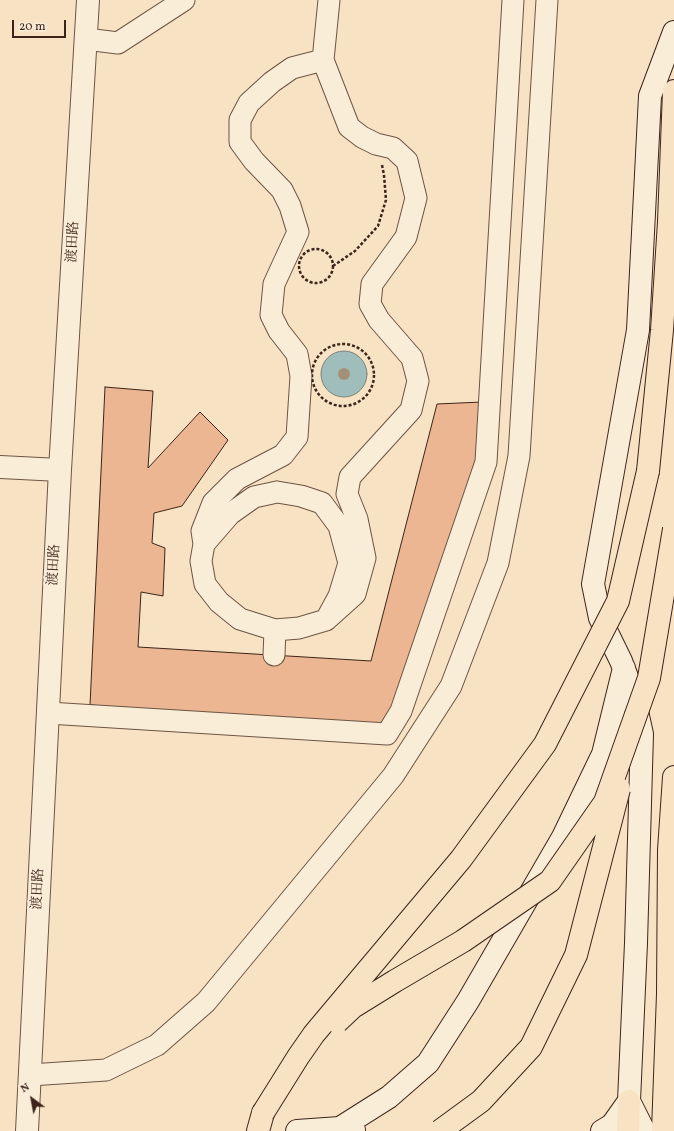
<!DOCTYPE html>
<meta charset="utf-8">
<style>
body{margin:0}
#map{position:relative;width:674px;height:1131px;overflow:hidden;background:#f7e3c3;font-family:Vollkorn,serif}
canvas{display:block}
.north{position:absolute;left:12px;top:1079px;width:40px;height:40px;-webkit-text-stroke:3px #faedd8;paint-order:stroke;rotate:328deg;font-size:11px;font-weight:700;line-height:16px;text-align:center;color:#3c241a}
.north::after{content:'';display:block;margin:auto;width:14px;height:18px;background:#3c241a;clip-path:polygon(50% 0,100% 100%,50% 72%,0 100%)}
.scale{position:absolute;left:12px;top:20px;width:54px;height:18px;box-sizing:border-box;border:2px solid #3c241a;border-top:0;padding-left:5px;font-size:12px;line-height:14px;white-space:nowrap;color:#3c241a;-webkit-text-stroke:3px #faedd8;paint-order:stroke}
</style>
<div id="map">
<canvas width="674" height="1131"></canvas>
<div class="north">N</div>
<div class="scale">20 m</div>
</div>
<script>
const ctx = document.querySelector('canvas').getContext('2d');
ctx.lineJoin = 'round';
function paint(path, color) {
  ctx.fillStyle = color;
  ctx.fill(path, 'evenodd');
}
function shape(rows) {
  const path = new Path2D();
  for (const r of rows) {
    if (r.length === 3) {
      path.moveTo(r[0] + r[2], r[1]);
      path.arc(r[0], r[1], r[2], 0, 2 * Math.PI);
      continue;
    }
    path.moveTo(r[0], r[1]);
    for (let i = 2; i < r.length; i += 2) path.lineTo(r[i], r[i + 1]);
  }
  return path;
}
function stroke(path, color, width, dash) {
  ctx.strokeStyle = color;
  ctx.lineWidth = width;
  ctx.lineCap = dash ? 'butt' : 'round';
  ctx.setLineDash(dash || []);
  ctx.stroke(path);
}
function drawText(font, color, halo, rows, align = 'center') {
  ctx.font = font + ' Vollkorn,"Noto Serif SC",serif';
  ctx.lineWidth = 3.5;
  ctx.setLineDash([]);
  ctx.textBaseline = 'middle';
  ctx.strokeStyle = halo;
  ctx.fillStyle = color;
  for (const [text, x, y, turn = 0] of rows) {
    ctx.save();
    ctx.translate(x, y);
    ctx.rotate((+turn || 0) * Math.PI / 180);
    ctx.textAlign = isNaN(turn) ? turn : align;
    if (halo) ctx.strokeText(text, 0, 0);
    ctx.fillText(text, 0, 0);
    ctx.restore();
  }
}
const water = shape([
 [344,374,23]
]);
paint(water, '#9fbdba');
stroke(water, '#77807a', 1);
const building = shape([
 [105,387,153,391,148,468,200,412,228,440,182,506,154,513,152,543,165,548,163,596,141,592,138,647,371,661,437,404,482,402,480,463,401,694,379,726,90,705,105,387]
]);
paint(building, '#ebb691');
stroke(building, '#3c241a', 1);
const minor = shape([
 [86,39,118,43,184,0],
 [277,492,301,496,322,503,339,526,349,563,339,596,326,620,299,628,275,630,240,619,219,602,205,584,201,561,204,544,230,514,254,497,277,492],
 [204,544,202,531,213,503,237,479,283,455,297,437,301,376,297,354,279,331,271,315,274,284,298,232,290,206,282,190,254,161,240,142,240,120,249,103,272,82,292,68,323,60],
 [326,620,355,594,365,558,357,519,347,494,350,477,411,410,418,381,412,358,379,320,370,304,372,284,406,237,416,198,407,161,393,148,376,144,362,137,349,127,323,60,329,0],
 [274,655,275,630],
 [48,713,387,734,401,711,486,462,513,0],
 [30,1075,106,1070,157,1045,206,1002,393,776,451,686,498,563,519,456,547,0]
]);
const tertiary = shape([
 [0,467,60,470],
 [27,1131,60,470,88,0]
]);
const secondary = shape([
 [629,1101,644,1131],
 [340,1128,389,1097,428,1063,468,1001,563,837,603,754,624,668],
 [297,1131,340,1128,354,1130],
 [602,1131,612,1125,629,1101,636,943,642,734,633,693,621,661,600,618,593,584,638,330,650,96,674,32]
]);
const trunk = shape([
 [648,471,662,330,669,222,674,91],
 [258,1131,263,1113],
 [628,1131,629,1101],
 [663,1131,668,994,669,850,674,777]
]);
stroke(minor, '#6b5444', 23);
stroke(tertiary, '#6b5444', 24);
stroke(secondary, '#3c241a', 24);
stroke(trunk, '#3c241a', 24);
stroke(shape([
 [316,266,17],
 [333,266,355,251,378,226,386,200,384,175,382,165],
 [343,375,31]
]), '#3c241a', 2.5, [3, 2]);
stroke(minor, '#faedd8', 21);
stroke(tertiary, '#faedd8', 22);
stroke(secondary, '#faedd8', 22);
stroke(trunk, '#f7e3c3', 22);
const trunkBridge = shape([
 [337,1022,353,1007,395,981,463,941,550,881,605,802,649,678,674,529],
 [263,1113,298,1057,314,1034,461,859,545,744,618,601,648,471],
 [440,1131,481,1101,531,1047,576,955,619,789]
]);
stroke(trunkBridge, '#3c241a', 24, []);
stroke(trunkBridge, '#f7e3c3', 22);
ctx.fillStyle = '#a29077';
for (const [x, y] of [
 [344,374]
]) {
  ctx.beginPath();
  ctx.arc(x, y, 6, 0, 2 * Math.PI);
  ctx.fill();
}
drawText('14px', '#3c241a', '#faedd8', [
 ["渡田路",74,242,-87],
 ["渡田路",55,565,-87],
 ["渡田路",39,889,-87]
]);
</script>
